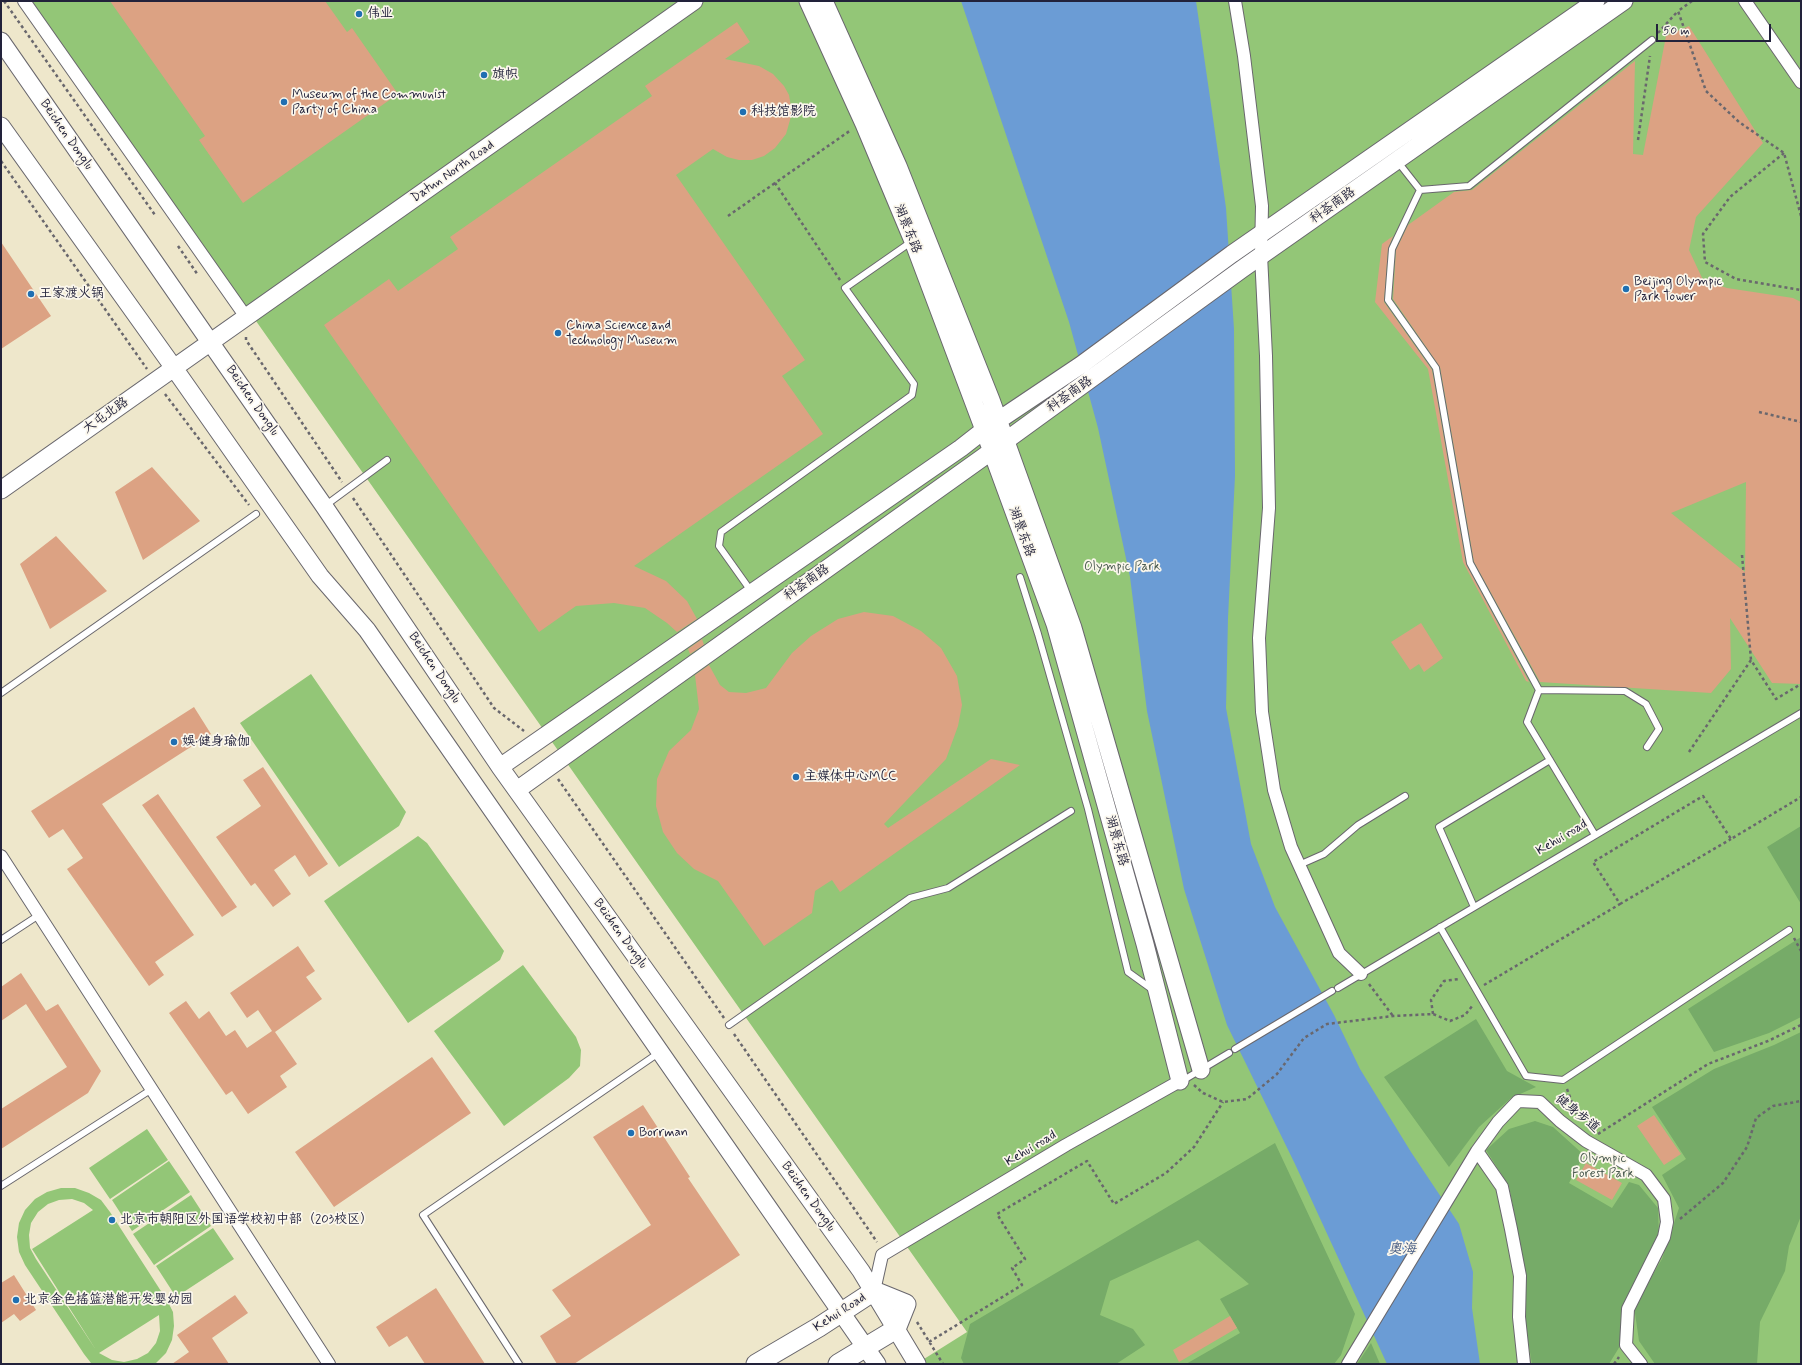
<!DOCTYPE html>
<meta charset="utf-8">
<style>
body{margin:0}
#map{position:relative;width:1802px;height:1365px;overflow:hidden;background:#eee7cb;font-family:Mynerve,sans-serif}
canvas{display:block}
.frame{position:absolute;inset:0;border:2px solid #22223b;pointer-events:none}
.scale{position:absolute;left:1656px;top:24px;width:115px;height:18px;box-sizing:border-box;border:2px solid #22223b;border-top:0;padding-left:5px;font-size:12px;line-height:14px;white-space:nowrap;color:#22223b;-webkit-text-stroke:3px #fbf7ec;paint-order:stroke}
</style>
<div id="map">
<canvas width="1802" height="1365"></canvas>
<div class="frame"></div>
<div class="scale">50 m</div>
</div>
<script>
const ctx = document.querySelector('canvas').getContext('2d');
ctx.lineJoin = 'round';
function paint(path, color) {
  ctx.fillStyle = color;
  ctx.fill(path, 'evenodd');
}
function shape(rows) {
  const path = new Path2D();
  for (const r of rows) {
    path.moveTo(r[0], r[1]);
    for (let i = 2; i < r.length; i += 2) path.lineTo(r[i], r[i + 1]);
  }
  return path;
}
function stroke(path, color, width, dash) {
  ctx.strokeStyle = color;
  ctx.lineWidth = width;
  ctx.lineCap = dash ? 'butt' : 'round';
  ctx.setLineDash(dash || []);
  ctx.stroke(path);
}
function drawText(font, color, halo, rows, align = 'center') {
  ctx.font = font + ' Mynerve,"LXGW WenKai TC",sans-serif';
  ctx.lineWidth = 3.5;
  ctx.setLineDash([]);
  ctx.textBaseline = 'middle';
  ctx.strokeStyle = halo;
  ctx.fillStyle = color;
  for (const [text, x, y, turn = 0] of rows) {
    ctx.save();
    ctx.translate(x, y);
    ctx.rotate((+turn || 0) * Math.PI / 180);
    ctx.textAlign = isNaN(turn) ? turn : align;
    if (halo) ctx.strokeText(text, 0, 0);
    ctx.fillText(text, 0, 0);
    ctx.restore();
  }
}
paint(shape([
 [31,1,1801,1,1801,1364,916,1364,967,1332],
 [311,674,406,812,399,826,339,867,240,723],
 [418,836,427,843,504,951,500,960,408,1023,324,901],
 [523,965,576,1037,581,1050,580,1066,569,1078,504,1126,434,1031],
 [147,1129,168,1160,110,1199,89,1168],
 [169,1161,190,1192,132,1231,112,1200],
 [61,1188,75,1188,89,1193,101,1200,110,1212,168,1302,173,1312,174,1326,172,1340,166,1353,155,1364,91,1363,84,1354,25,1265,19,1252,17,1237,19,1223,25,1210,35,1199,47,1192],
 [72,1199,84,1203,93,1210,32,1249,96,1350,36,1259,30,1248,29,1235,31,1223,38,1212,48,1204,59,1200],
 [159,1315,160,1331,156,1343,148,1353,137,1359,124,1362,112,1360,99,1353],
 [191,1195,211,1226,154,1265,133,1234],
 [213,1228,234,1259,176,1297,156,1266]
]), '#93c677');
paint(shape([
 [1801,826,1801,904,1767,847],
 [1801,937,1801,1017,1769,1033,1714,1052,1688,1009],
 [1476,1019,1507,1071,1536,1087,1511,1098,1479,1127,1449,1167,1384,1077],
 [1801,1032,1801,1216,1789,1246,1785,1271,1760,1322,1757,1364,1655,1364,1639,1341,1634,1306,1662,1259,1679,1208,1662,1175,1686,1159,1652,1107,1714,1069,1774,1045],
 [1535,1121,1553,1127,1584,1155,1569,1183,1612,1208,1629,1182,1639,1185,1658,1208,1659,1237,1621,1310,1620,1346,1609,1364,1532,1364,1524,1316,1526,1274,1509,1186,1486,1150,1509,1129],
 [1275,1143,1355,1314,1341,1355,1334,1364,1186,1364,1240,1333,1220,1299,1249,1284,1198,1240,1110,1281,1100,1315,1133,1329,1145,1345,1116,1364,964,1364,961,1358,970,1324],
 [1371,1343,1380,1364,1357,1364]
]), '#76ab68');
paint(shape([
 [961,1,1196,1,1226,208,1234,329,1235,476,1228,618,1226,708,1251,844,1275,907,1334,1015,1360,1069,1411,1152,1459,1224,1473,1272,1472,1308,1480,1364,1387,1364,1295,1164,1227,1025,1184,889,1147,711,1130,577,1098,428,1069,322]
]), '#6b9cd5');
paint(shape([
 [110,1,325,1,347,32,352,28,398,94,243,203,199,140,205,136],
 [737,22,750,42,725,59,759,66,773,74,784,86,789,95,792,113,786,134,775,148,764,156,752,160,739,160,727,157,713,149,676,175,805,360,782,376,823,434,634,566,666,581,687,601,697,619,677,632,667,623,645,608,614,603,576,606,539,632,324,325,389,279,398,291,458,249,450,237,652,96,645,86],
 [1689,26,1763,143,1696,217,1689,250,1703,280,1727,288,1793,298,1801,302,1801,684,1772,683,1730,618,1731,669,1711,693,1540,682,1474,562,1440,367,1393,299,1396,250,1408,225,1454,192,1472,190,1635,61,1633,154,1643,155,1666,36],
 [1746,482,1745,572,1671,513],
 [1393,236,1388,249,1384,302,1432,370,1466,564,1529,682,1526,681,1463,562,1428,369,1375,302,1382,244],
 [1,242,51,316,1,349],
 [152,467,200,521,143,560,115,492],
 [56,536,107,591,50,629,20,564],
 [864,612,893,616,921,631,941,648,957,676,962,705,958,726,946,759,884,824,888,828,991,759,1020,765,840,892,832,880,815,891,812,913,764,946,718,881,694,869,677,853,663,832,656,806,657,779,669,751,691,730,699,709,695,675,709,665,720,685,729,692,746,693,766,688,792,653,811,636,838,619],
 [1421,623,1443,658,1424,672,1419,664,1410,670,1391,642],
 [702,639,704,645,690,654,688,649],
 [194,707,211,734,102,804,194,935,155,962,164,975,149,986,67,869,83,858,63,829,49,838,31,811],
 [263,767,328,864,309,877,295,855,274,870,291,894,273,907,255,883,251,886,216,837,261,806,243,780],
 [158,794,237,907,222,917,142,805],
 [298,946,315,971,306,977,322,999,275,1032,297,1064,280,1076,287,1087,248,1114,232,1091,226,1095,169,1013,186,1001,199,1019,209,1011,226,1036,235,1030,247,1048,272,1031,258,1010,247,1018,230,993],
 [21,973,46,1011,58,1004,101,1071,88,1093,1,1149,1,1109,67,1067,26,1004,1,1021,1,987],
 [432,1057,471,1113,334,1207,295,1152],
 [643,1105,690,1177,688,1178,740,1255,574,1364,557,1364,540,1336,571,1316,552,1290,651,1225,593,1137],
 [1654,1115,1681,1154,1664,1165,1637,1126],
 [1586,1163,1622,1183,1612,1200,1576,1180],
 [14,1275,36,1310,20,1321,14,1314,1,1323,1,1283],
 [436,1288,485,1364,425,1364,407,1336,389,1347,376,1327],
 [235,1295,248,1313,212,1338,229,1364,172,1364,189,1352,177,1335],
 [1230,1316,1237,1328,1179,1362,1173,1350]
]), '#dca283');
const lane = shape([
 [1398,162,1420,190,1469,186,1652,40],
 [1420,190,1392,249,1388,300,1436,368,1470,563,1539,690,1625,691,1646,704,1659,729,1647,747],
 [326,505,387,460],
 [1020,577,1038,634,1088,809,1128,972,1153,990],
 [751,591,719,546,721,532,912,395,914,384,845,288,911,242],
 [1539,690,1527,722,1595,835],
 [1,693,256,514],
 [1299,865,1324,854,1358,825,1405,796],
 [1474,907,1439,827,1550,760],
 [1440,927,1526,1076,1563,1080,1789,930],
 [1,940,39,915],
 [1338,988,1801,713],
 [729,1025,910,898,948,888,1071,811],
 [1235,1049,1332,991],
 [1182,1081,1229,1053],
 [1,1186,152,1089],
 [519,1364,423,1215,660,1052]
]);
const street = shape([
 [24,1,246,317],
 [1235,1,1244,56,1262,206,1261,255,1266,356,1269,508,1259,638,1262,712,1274,790,1291,847,1339,953,1361,974],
 [1745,1,1801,82],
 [1,856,329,1364],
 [1477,1151,1502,1187,1511,1229,1520,1276,1519,1317,1524,1364],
 [874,1291,882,1255,1066,1145,1180,1081],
 [1348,1364,1477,1151,1498,1122,1518,1101,1540,1102,1560,1121,1586,1141,1646,1175,1664,1199,1667,1222,1664,1237,1628,1309,1626,1345,1641,1364]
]);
const secondary = shape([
 [808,1,864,124,913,241,984,430,1055,624,1145,944,1180,1081],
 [824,1,898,166,991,400,1073,628,1201,1070],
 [1,41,324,506,500,767,861,1271,917,1364],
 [1,126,174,368,320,576,367,630,877,1364],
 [1,490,694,1],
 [500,767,961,448,984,430,1081,365,1232,254,1596,1],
 [517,790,982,458,1242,269,1624,1]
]);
const primary = shape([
 [756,1364,819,1327,874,1291,906,1304,896,1329,838,1364]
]);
stroke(lane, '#69676d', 8);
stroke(street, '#69676d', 14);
stroke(secondary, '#69676d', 19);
stroke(primary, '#69676d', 21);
stroke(shape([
 [4,1,155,215],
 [1692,1,1678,11,1706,91,1739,122,1784,153,1801,216],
 [1658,33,1678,11],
 [1638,140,1650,56],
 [1784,153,1730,197,1703,234,1705,262,1736,279,1801,290],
 [1,161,147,369],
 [728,216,775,183],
 [178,246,198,275],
 [840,280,775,183,851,130],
 [246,337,246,340,342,482],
 [165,394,249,505],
 [1759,412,1801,422],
 [353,498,494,708,524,731],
 [1742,555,1751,660],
 [1689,752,1751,660,1776,699,1801,684],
 [558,779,724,1018],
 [1620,904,1731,839],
 [1794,938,1801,951],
 [1369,984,1393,1016],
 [1484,985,1620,904,1593,862,1703,796,1731,839,1801,797],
 [1433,1014,1431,1000,1444,981,1459,979],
 [734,1034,877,1242],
 [1194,1085,1203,1093,1223,1102,1247,1099,1277,1074,1304,1038,1327,1024,1393,1016,1433,1014,1450,1021,1465,1015,1473,1005],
 [1567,1089,1577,1116],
 [1598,1134,1708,1064,1768,1041,1801,1025],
 [1680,1219,1723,1183,1747,1147,1756,1118,1773,1106,1801,1101],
 [917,1322,943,1364],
 [929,1342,1022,1285,1012,1268,1025,1259,997,1214,1087,1161,1114,1204,1166,1173,1194,1147,1223,1102],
 [1614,1364,1619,1357]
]), '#69676d', 2.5, [3, 3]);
stroke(lane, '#fff', 6);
stroke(street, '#fff', 12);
stroke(secondary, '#fff', 17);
stroke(primary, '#fff', 19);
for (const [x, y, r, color] of [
 [359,14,4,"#1f6fb2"],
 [484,75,4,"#1f6fb2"],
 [284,102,4,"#1f6fb2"],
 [743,112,4,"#1f6fb2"],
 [1626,289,4,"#1f6fb2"],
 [31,294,4,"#1f6fb2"],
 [558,333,4,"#1f6fb2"],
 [174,742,4,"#1f6fb2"],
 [796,777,4,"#1f6fb2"],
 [631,1133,4,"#1f6fb2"],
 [112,1220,4,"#1f6fb2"],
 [16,1300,4,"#1f6fb2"]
]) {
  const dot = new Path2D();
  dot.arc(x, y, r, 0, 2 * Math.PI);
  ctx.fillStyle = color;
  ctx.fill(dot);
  stroke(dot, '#fbf7ec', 1.5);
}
drawText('13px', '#22223b', '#fbf7ec', [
 ["伟业",367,14],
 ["旗帜",492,75],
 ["Museum of the Communist",292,95],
 ["Party of China",292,110],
 ["科技馆影院",751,112],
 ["Beijing Olympic",1634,282],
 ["Park Tower",1634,297],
 ["王家渡火锅",39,294],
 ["China Science and",566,326],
 ["Technology Museum",566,341],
 ["娱·健身瑜伽",182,742],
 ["主媒体中心MCC",804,777],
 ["Borrman",639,1133],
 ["北京市朝阳区外国语学校初中部（203校区）",120,1220],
 ["北京金色摇篮潜能开发婴幼园",24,1300]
], 'left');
drawText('13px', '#22223b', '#fbf7ec', [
 ["Beichen Donglu",66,135,55],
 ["Datun North Road",453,172,-35],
 ["科荟南路",1333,206,-35],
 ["湖景东路",907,229,68],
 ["科荟南路",1070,395,-35],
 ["Beichen Donglu",252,401,55],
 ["大屯北路",106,416,-35],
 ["湖景东路",1021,532,70],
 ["科荟南路",807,583,-35],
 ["Beichen Donglu",434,668,56],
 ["Kehui road",1562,838,-31],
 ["湖景东路",1116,841,74],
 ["Beichen Donglu",620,934,54],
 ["健身步道",1577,1114,39],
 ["Kehui road",1031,1149,-31],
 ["Beichen Donglu",808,1197,54],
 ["Kehui Road",840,1313,-33]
]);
drawText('13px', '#4a5b50', '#fbf7ec', [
 ["Olympic Park",1122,567],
 ["Olympic",1603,1159],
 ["Forest Park",1603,1174]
]);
drawText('italic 14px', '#435980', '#fbf7ec', [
 ["奥海",1402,1250]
]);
</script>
